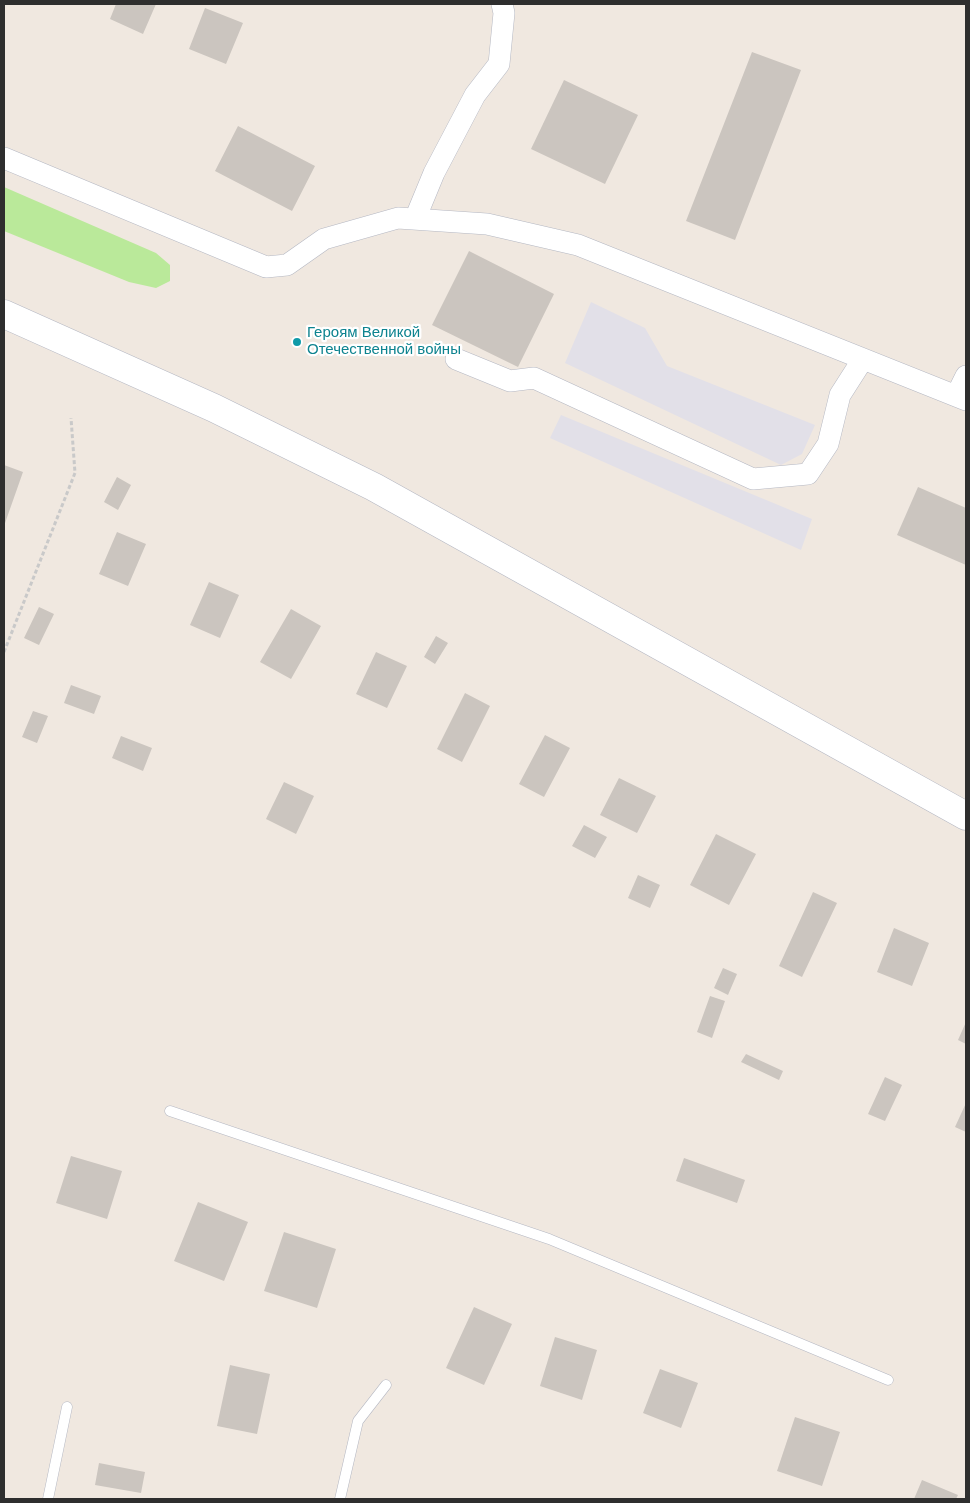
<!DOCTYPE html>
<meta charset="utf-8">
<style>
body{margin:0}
#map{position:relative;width:970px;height:1503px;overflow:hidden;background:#f0e8e0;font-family:Arial,sans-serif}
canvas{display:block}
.frame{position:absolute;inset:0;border:5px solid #2e2e2e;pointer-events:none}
</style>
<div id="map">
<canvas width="970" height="1503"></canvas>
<div class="frame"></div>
</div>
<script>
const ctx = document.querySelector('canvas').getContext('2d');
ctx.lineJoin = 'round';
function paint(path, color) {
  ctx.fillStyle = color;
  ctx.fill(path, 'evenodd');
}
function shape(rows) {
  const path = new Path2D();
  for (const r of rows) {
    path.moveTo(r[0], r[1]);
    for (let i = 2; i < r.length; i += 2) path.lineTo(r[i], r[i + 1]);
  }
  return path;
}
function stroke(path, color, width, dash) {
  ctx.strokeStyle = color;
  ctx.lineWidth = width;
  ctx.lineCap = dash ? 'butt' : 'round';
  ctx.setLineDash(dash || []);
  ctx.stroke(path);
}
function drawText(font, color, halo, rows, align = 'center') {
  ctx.font = font + ' Arial,sans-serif';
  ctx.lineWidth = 4.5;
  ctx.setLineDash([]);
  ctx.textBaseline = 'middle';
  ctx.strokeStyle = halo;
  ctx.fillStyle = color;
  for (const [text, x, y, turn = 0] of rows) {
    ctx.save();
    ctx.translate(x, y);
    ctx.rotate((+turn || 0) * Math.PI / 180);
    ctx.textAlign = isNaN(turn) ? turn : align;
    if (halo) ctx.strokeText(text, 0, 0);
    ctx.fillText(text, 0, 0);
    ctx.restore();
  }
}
paint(shape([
 [591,302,645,328,667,366,815,425,802,454,781,465,565,363],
 [561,415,812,519,801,550,550,438]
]), '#e2e0e8');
paint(shape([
 [4,187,156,253,170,265,170,281,156,288,129,282,4,231]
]), '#bae99a');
paint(shape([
 [116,4,156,4,143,34,110,19],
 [205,8,243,23,226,64,189,49],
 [752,52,801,70,735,240,686,221],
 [564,80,638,115,605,184,531,149],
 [238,126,315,166,292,211,215,171],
 [469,251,554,294,518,367,432,325],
 [4,465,23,472,4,526],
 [117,477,131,485,118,510,104,502],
 [918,487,966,508,966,565,897,535],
 [117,532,146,544,128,586,99,574],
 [209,582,239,595,220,638,190,625],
 [39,607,54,614,39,645,24,638],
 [291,609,321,626,291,679,260,662],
 [436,636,448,643,435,664,424,657],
 [376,652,407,666,387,708,356,694],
 [71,685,101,696,94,714,64,703],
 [465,693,490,706,462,762,437,749],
 [33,711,48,716,37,743,22,737],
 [545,735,570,748,544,797,519,784],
 [121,736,152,748,143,771,112,758],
 [619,778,656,796,637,833,600,815],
 [284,782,314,796,296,834,266,819],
 [584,825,607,837,595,858,572,846],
 [716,834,756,854,729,905,690,885],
 [638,875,660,885,650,908,628,898],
 [813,892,837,903,802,977,779,966],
 [894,928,929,943,912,986,877,972],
 [723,968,737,974,728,995,714,988],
 [710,996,725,1001,712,1038,697,1032],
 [966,1022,966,1044,958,1040],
 [746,1054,783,1071,779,1080,741,1062],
 [885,1077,902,1085,885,1121,868,1114],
 [966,1103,966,1132,955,1127],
 [71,1156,122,1171,107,1219,56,1203],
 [684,1158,745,1180,737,1203,676,1181],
 [198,1202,248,1222,224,1281,174,1261],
 [284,1232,336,1249,317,1308,264,1291],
 [474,1307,512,1324,484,1385,446,1368],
 [555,1337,597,1350,582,1400,540,1386],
 [230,1365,270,1374,257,1434,217,1426],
 [660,1369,698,1383,681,1428,643,1413],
 [795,1417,840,1432,822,1486,777,1471],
 [99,1463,145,1472,141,1493,95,1485],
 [922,1480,958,1495,956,1499,914,1499]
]), '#cbc5bf');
const service = shape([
 [170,1111,549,1239,888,1380],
 [48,1499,67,1407],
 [340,1499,358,1421,386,1385]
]);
const minor = shape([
 [4,158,266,267,287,265,324,239,398,218,487,224,578,245,966,400],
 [415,219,434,173,475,95,499,64,504,13,502,4],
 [456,359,510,381,534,378,753,479,808,474,828,444,840,395,863,359],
 [956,396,966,376]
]);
const secondary = shape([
 [4,314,214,408,374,487,966,816]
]);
stroke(service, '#b4b7c2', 11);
stroke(minor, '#b4b7c2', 22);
stroke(secondary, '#b4b7c2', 29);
stroke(shape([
 [4,652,75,473,71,418]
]), '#c9c9c9', 3, [4, 2.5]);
stroke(service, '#fff', 10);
stroke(minor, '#fff', 21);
stroke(secondary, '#fff', 28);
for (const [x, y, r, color] of [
 [297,342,5,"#0f9aa8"]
]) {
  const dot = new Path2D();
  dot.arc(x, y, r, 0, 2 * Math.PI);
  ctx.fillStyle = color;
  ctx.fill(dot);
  stroke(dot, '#fff', 2);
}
drawText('15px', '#0d838f', '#fff', [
 ["Героям Великой",307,333],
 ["Отечественной войны",307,350]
], 'left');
</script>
